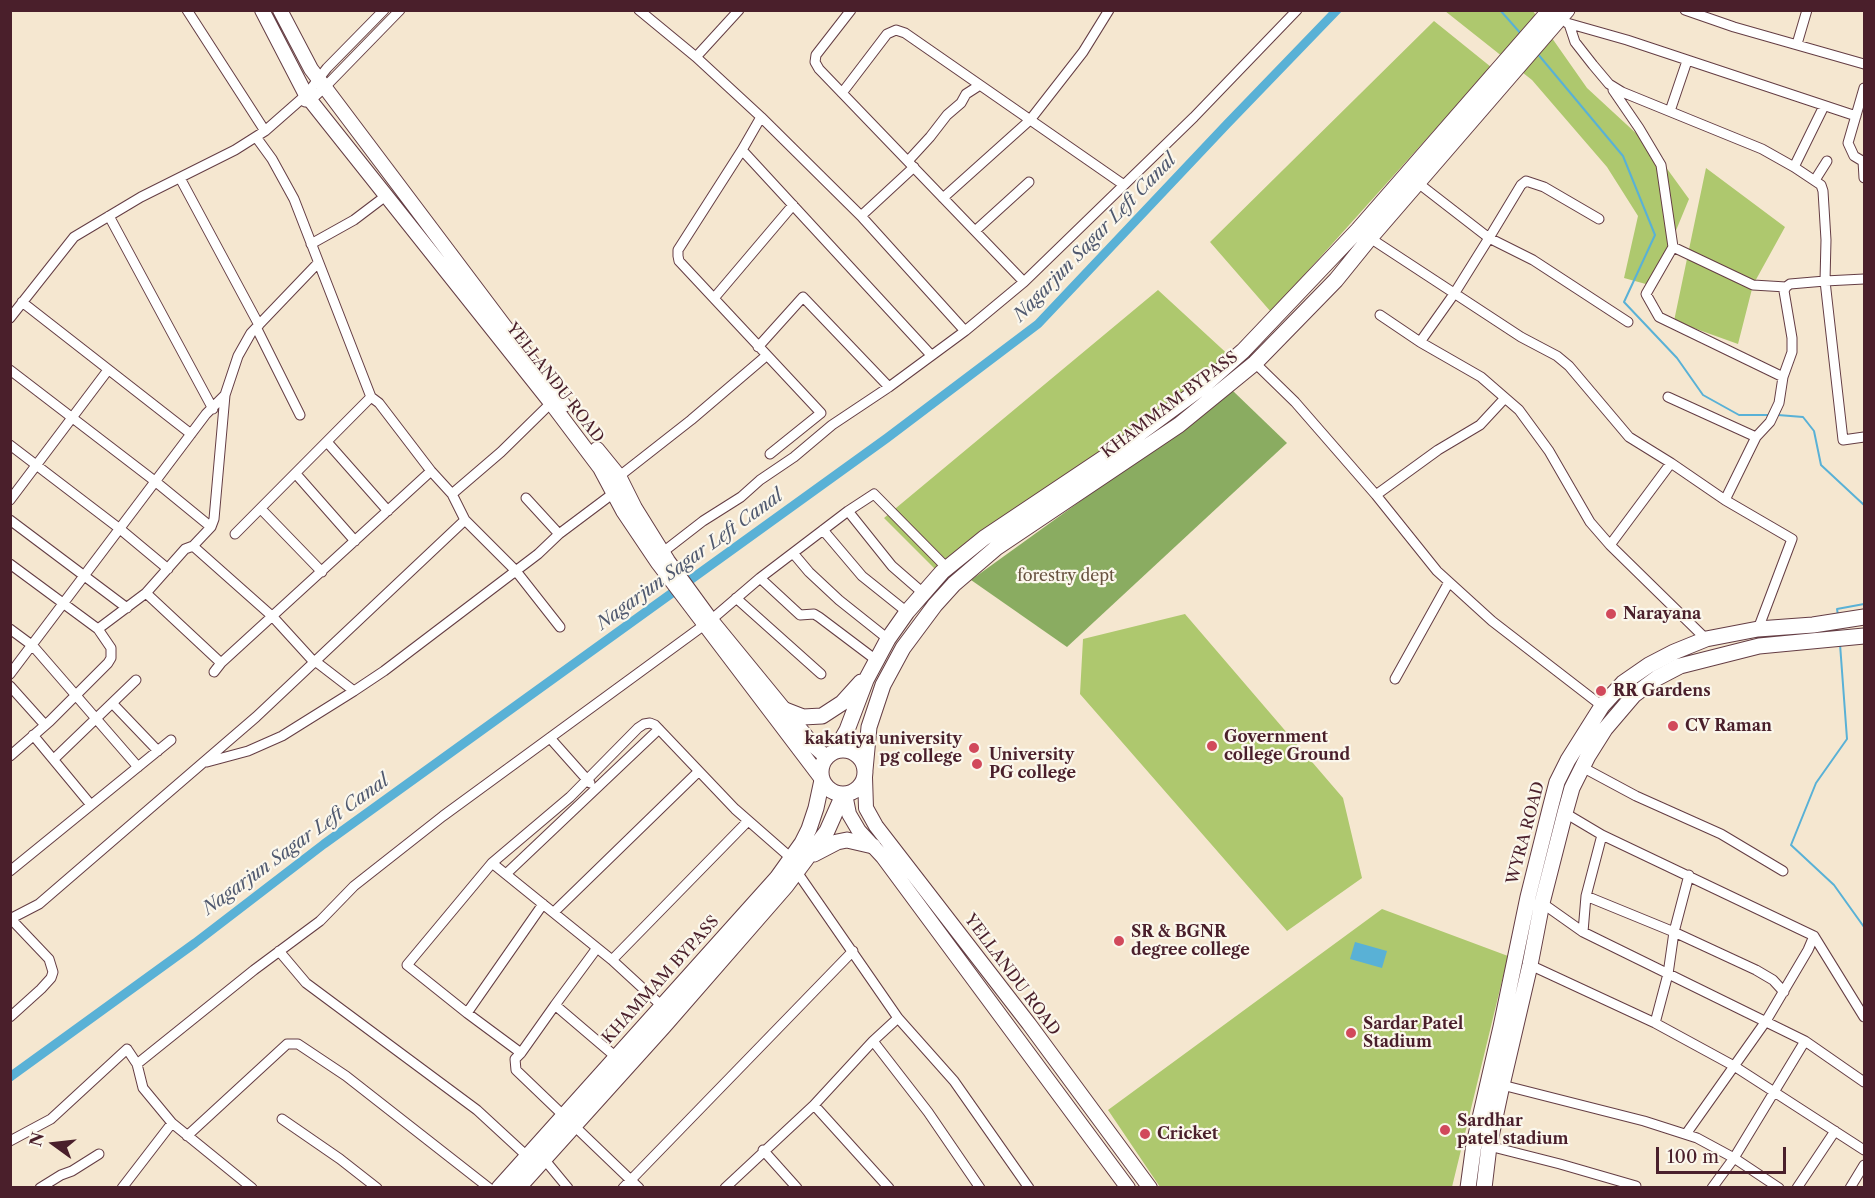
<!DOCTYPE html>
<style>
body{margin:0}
#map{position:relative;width:1875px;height:1198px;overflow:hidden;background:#f5e7d0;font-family:"Libre Caslon Text",serif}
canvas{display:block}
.frame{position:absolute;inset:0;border:12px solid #4a1f2b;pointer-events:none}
.north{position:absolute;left:24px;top:1114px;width:60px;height:60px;-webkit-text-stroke:4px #fbf7ec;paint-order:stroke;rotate:285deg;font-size:16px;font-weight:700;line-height:24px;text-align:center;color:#4a1f2b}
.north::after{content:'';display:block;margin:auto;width:21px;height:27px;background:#4a1f2b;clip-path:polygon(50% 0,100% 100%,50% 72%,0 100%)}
.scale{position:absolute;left:1656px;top:1147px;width:130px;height:27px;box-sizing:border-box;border:3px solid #4a1f2b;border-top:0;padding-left:8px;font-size:18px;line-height:21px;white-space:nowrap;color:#4a1f2b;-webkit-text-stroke:4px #fbf7ec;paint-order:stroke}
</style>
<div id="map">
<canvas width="1875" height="1198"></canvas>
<div class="frame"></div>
<div class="north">N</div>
<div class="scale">100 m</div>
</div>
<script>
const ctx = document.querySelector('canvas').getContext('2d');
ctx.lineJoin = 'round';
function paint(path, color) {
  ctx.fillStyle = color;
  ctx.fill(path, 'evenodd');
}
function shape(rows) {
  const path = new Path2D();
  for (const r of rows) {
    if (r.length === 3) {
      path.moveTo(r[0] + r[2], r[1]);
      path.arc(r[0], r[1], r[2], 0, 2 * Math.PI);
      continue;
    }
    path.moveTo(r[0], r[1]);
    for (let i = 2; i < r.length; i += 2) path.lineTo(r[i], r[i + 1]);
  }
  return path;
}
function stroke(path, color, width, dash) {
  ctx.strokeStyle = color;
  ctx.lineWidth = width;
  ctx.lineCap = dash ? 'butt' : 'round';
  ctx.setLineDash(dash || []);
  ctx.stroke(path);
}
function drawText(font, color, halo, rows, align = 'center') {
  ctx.font = font + ' "Libre Caslon Text",serif';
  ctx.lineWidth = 4.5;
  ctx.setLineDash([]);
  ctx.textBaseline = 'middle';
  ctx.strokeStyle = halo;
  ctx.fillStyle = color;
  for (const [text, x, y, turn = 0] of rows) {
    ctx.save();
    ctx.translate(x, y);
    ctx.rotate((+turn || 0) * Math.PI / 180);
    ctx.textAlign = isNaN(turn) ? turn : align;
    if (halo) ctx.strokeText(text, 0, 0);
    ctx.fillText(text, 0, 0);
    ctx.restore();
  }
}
paint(shape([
 [1445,11,1533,11,1587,88,1652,148,1689,199,1653,286,1624,278,1638,216,1607,167,1532,80],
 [1434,21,1491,67,1271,312,1210,242],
 [1706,168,1785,227,1753,285,1738,344,1674,321],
 [1158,290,1233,359,937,571,884,518],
 [1185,614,1343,798,1362,878,1287,931,1080,694,1083,639],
 [1382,909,1508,956,1452,1187,1160,1187,1108,1110]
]), '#aec86e');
paint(shape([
 [1233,391,1287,443,1067,647,971,580]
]), '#8aac61');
paint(shape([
 [1355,942,1387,951,1382,968,1350,959]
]), '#59b1d6');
stroke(shape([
 [1500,10,1522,35],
 [1537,53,1623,156,1655,235,1624,302,1677,358,1703,395,1739,415,1769,415],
 [1778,415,1803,417,1814,431,1821,465,1864,505],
 [1838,615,1837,609,1864,604],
 [1840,644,1847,739,1816,783,1791,845,1834,885,1864,927]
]), '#59b1d6', 2);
stroke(shape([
 [10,1077,195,943,324,844,887,438,1038,324,1227,124,1337,10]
]), '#59b1d6', 9);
const minor = shape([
 [187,10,265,131],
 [639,10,696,57,761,117,861,216,965,331],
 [851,10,816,55,815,62,819,69,1024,282],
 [1685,10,1734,27,1864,64],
 [1567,23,1627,40,1856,116],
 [1569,24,1575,42,1593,65,1609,84,1622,92,1762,149,1794,167,1821,185,1823,191,1826,240,1825,281,1843,440,1864,437],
 [1797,44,1807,10],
 [696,57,739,10],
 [1864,88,1848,143,1854,156,1864,162],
 [1613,90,1639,128,1661,165,1673,247,1646,294,1659,317,1783,377],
 [842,93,887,34,896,30,905,33,1124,185],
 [305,102,310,101,325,87,400,10],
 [1670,111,1687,61],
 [761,117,742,150,678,250,678,256,679,261,821,413,770,454],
 [256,137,272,159,294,199,371,397,379,403,431,471,452,494,465,520,516,571,560,627],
 [742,150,931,355],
 [908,161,930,137,947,115,961,103,966,94,980,85],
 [1863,161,1864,178],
 [1794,167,1824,106],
 [180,178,259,325],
 [1815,180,1827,161],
 [1418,183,1489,238,1454,294,1420,342],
 [943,198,1030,120,1083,52,1109,10],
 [109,216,213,409],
 [861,216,914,167],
 [1599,219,1544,187,1526,181,1521,185,1489,238,1533,260,1628,322],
 [975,231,1029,182],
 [1370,238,1521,337,1557,356,1569,366,1629,437,1671,463,1725,500,1792,539,1758,629],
 [311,244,354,220,387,195],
 [1673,247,1753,285,1786,287],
 [715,297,793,205],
 [22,302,191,434],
 [1380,315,1420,342,1481,377,1519,410,1549,451,1590,522,1610,545,1706,639],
 [10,318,74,237,141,197,235,150,265,131,306,95,327,68,384,10],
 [257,329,300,415],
 [758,347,803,297,889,387],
 [1255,363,1295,402,1376,495,1437,571,1492,621,1602,706],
 [10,370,156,482,211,527],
 [1668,397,1756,437],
 [327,442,388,511],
 [10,445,120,529,168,569],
 [296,474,355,541],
 [617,478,691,420,766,356],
 [452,494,501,452,551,403],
 [1376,495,1438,450,1480,425,1505,398],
 [526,498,559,534],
 [10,500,108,370],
 [1725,500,1756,437,1770,422,1779,403,1783,377,1792,352,1792,338,1784,291,1786,287,1790,284,1825,281,1864,279],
 [261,509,322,572],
 [848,511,892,566,923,593],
 [10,520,127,608],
 [823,530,862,576,907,612],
 [235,534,371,397],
 [1610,545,1671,463],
 [193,546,273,617,314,662],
 [663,552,703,521,741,497,760,480,794,457,832,425,889,387,965,331,1024,282,1194,117,1297,10],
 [793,553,809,572,839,600,888,639],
 [10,564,98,629],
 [760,578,800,615,814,614,819,617,876,660],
 [736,598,821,674],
 [10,629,33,646,138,767],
 [315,661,354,691],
 [221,663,146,593,185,549,193,546,211,527,214,519,225,395],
 [214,672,221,663,431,471],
 [10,674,206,414,225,395,238,356,251,333,318,263],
 [1395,679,1449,582],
 [10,686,45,725],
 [113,704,158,751],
 [33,735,91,805],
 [550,738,590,783],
 [10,756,50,721,108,663,111,658,111,648,98,629,146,593],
 [54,759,136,680],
 [207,762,248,751,282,736,354,691,384,671,538,554,559,534,615,492],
 [1582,767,1636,796,1721,834,1783,871],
 [1565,813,1602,835,1814,936,1864,1017],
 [492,863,407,965,467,1013,521,1053,515,1059,516,1070,639,1188],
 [10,871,171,740],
 [797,872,898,1018,954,1081,1029,1188],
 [506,874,659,729],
 [1586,896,1674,932,1756,970,1773,980,1784,992],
 [1542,903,1583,932,1805,1041,1864,1082],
 [554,912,698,772],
 [10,918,49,959,53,972,51,978,41,989,10,1017],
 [10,919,39,904,256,717,465,520],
 [1583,932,1586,896,1602,835],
 [597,948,555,1005,616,1057],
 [279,951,306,983,477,1110,528,1157],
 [612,960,748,821],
 [1530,965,1655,1023,1734,1066,1864,1150],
 [662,1006,612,960,492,863,570,797,638,728,644,724,650,723,655,725,735,809,791,858],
 [467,1013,543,904],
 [1655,1023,1668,974,1674,932,1689,875],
 [873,1041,928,1112,980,1188],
 [521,1053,555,1005],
 [137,1064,143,1088,172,1123,252,1188],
 [1502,1085,1644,1121,1697,1138,1734,1158,1779,1188],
 [814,1105,889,1188],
 [282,1119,340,1159,377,1188],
 [1686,1134,1766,1021,1808,950,1814,936],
 [187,1136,287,1044,298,1044,346,1076,489,1188],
 [10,1141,51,1119,127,1049,137,1064,254,970,320,921,354,886,443,816,711,620,760,578,848,511,874,494,947,568],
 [1489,1146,1560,1164,1636,1186],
 [763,1150,797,1188],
 [544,1159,568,1188],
 [40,1188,61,1175,72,1171,99,1154],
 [122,1188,172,1123],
 [623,1188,853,951],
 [725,1188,814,1105,873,1041,898,1018],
 [1712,1188,1734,1158,1805,1041],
 [1797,1188,1835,1131],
 [1850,1188,1864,1165]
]);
const secondary = shape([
 [262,10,306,95,551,403,600,468,623,511,658,563,821,778],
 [280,10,311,69,564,405],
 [597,449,619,476,635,508,668,561,711,620,815,747,826,757],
 [865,777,866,808,876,826,1029,1024,1150,1188],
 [845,794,849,814,859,831,883,857,1128,1188]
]);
const primary = shape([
 [1468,1188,1474,1144,1501,1027,1528,897,1550,809,1557,782,1568,760,1602,706,1623,683,1649,665,1674,652,1706,639,1758,629,1813,625,1864,617],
 [1484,1188,1489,1146,1502,1085,1530,965,1542,903,1565,813,1572,788,1588,756,1605,729,1634,695,1657,678,1680,666,1759,646,1864,636]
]);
const trunk = shape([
 [785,710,803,717,822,716,842,703,861,682],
 [843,772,22],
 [835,751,847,730,866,680,888,639,907,612,942,572,984,538,1132,439,1201,388,1243,351,1358,230,1550,10],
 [865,770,869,727,883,685,903,648,935,605,954,584,996,548,1179,425,1255,363,1336,280,1370,238,1567,10],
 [814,854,837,842,847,840,873,846],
 [499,1188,777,878,802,843,809,829,816,808,822,780],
 [518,1188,664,1026,786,886,827,831,843,795]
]);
stroke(minor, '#643d44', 11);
stroke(secondary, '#643d44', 16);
stroke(primary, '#643d44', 17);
stroke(trunk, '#643d44', 17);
stroke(minor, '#fff', 9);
stroke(secondary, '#fff', 14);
stroke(primary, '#fff', 15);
stroke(trunk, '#fff', 15);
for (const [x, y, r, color] of [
 [1611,614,6,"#d1495b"],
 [1601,691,6,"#d1495b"],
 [1673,726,6,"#d1495b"],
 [1212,746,6,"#d1495b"],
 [974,748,6,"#d1495b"],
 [977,764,6,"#d1495b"],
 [1119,941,6,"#d1495b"],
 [1351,1033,6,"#d1495b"],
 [1445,1130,6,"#d1495b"],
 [1145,1134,6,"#d1495b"]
]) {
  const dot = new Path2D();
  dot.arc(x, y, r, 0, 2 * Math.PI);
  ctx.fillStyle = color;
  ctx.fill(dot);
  stroke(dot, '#fbf7ec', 2);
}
drawText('16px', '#4a1f2b', '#fbf7ec', [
 ["YELLANDU ROAD",555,383,52],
 ["KHAMMAM BYPASS",1170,405,-37],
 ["WYRA ROAD",1526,833,-75],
 ["YELLANDU ROAD",1012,975,53],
 ["KHAMMAM BYPASS",661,980,-48]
]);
drawText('16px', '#68523f', '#fbf7ec', [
 ["forestry dept",1066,576]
]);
drawText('bold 16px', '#4a1f2b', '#fbf7ec', [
 ["Narayana",1623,614],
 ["RR Gardens",1613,691],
 ["CV Raman",1685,726],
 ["Government",1224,737],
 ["college Ground",1224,755],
 ["kakatiya university",962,739,"right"],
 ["pg college",962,757,"right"],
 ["University",989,755],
 ["PG college",989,773],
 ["SR & BGNR",1131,932],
 ["degree college",1131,950],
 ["Sardar Patel",1363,1024],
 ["Stadium",1363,1042],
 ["Sardhar",1457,1121],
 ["patel stadium",1457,1139],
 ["Cricket",1157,1134]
], 'left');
drawText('italic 18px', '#50596f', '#fbf7ec', [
 ["Nagarjun Sagar Left Canal",1095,238,-46],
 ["Nagarjun Sagar Left Canal",690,560,-36],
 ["Nagarjun Sagar Left Canal",296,845,-36]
]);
</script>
